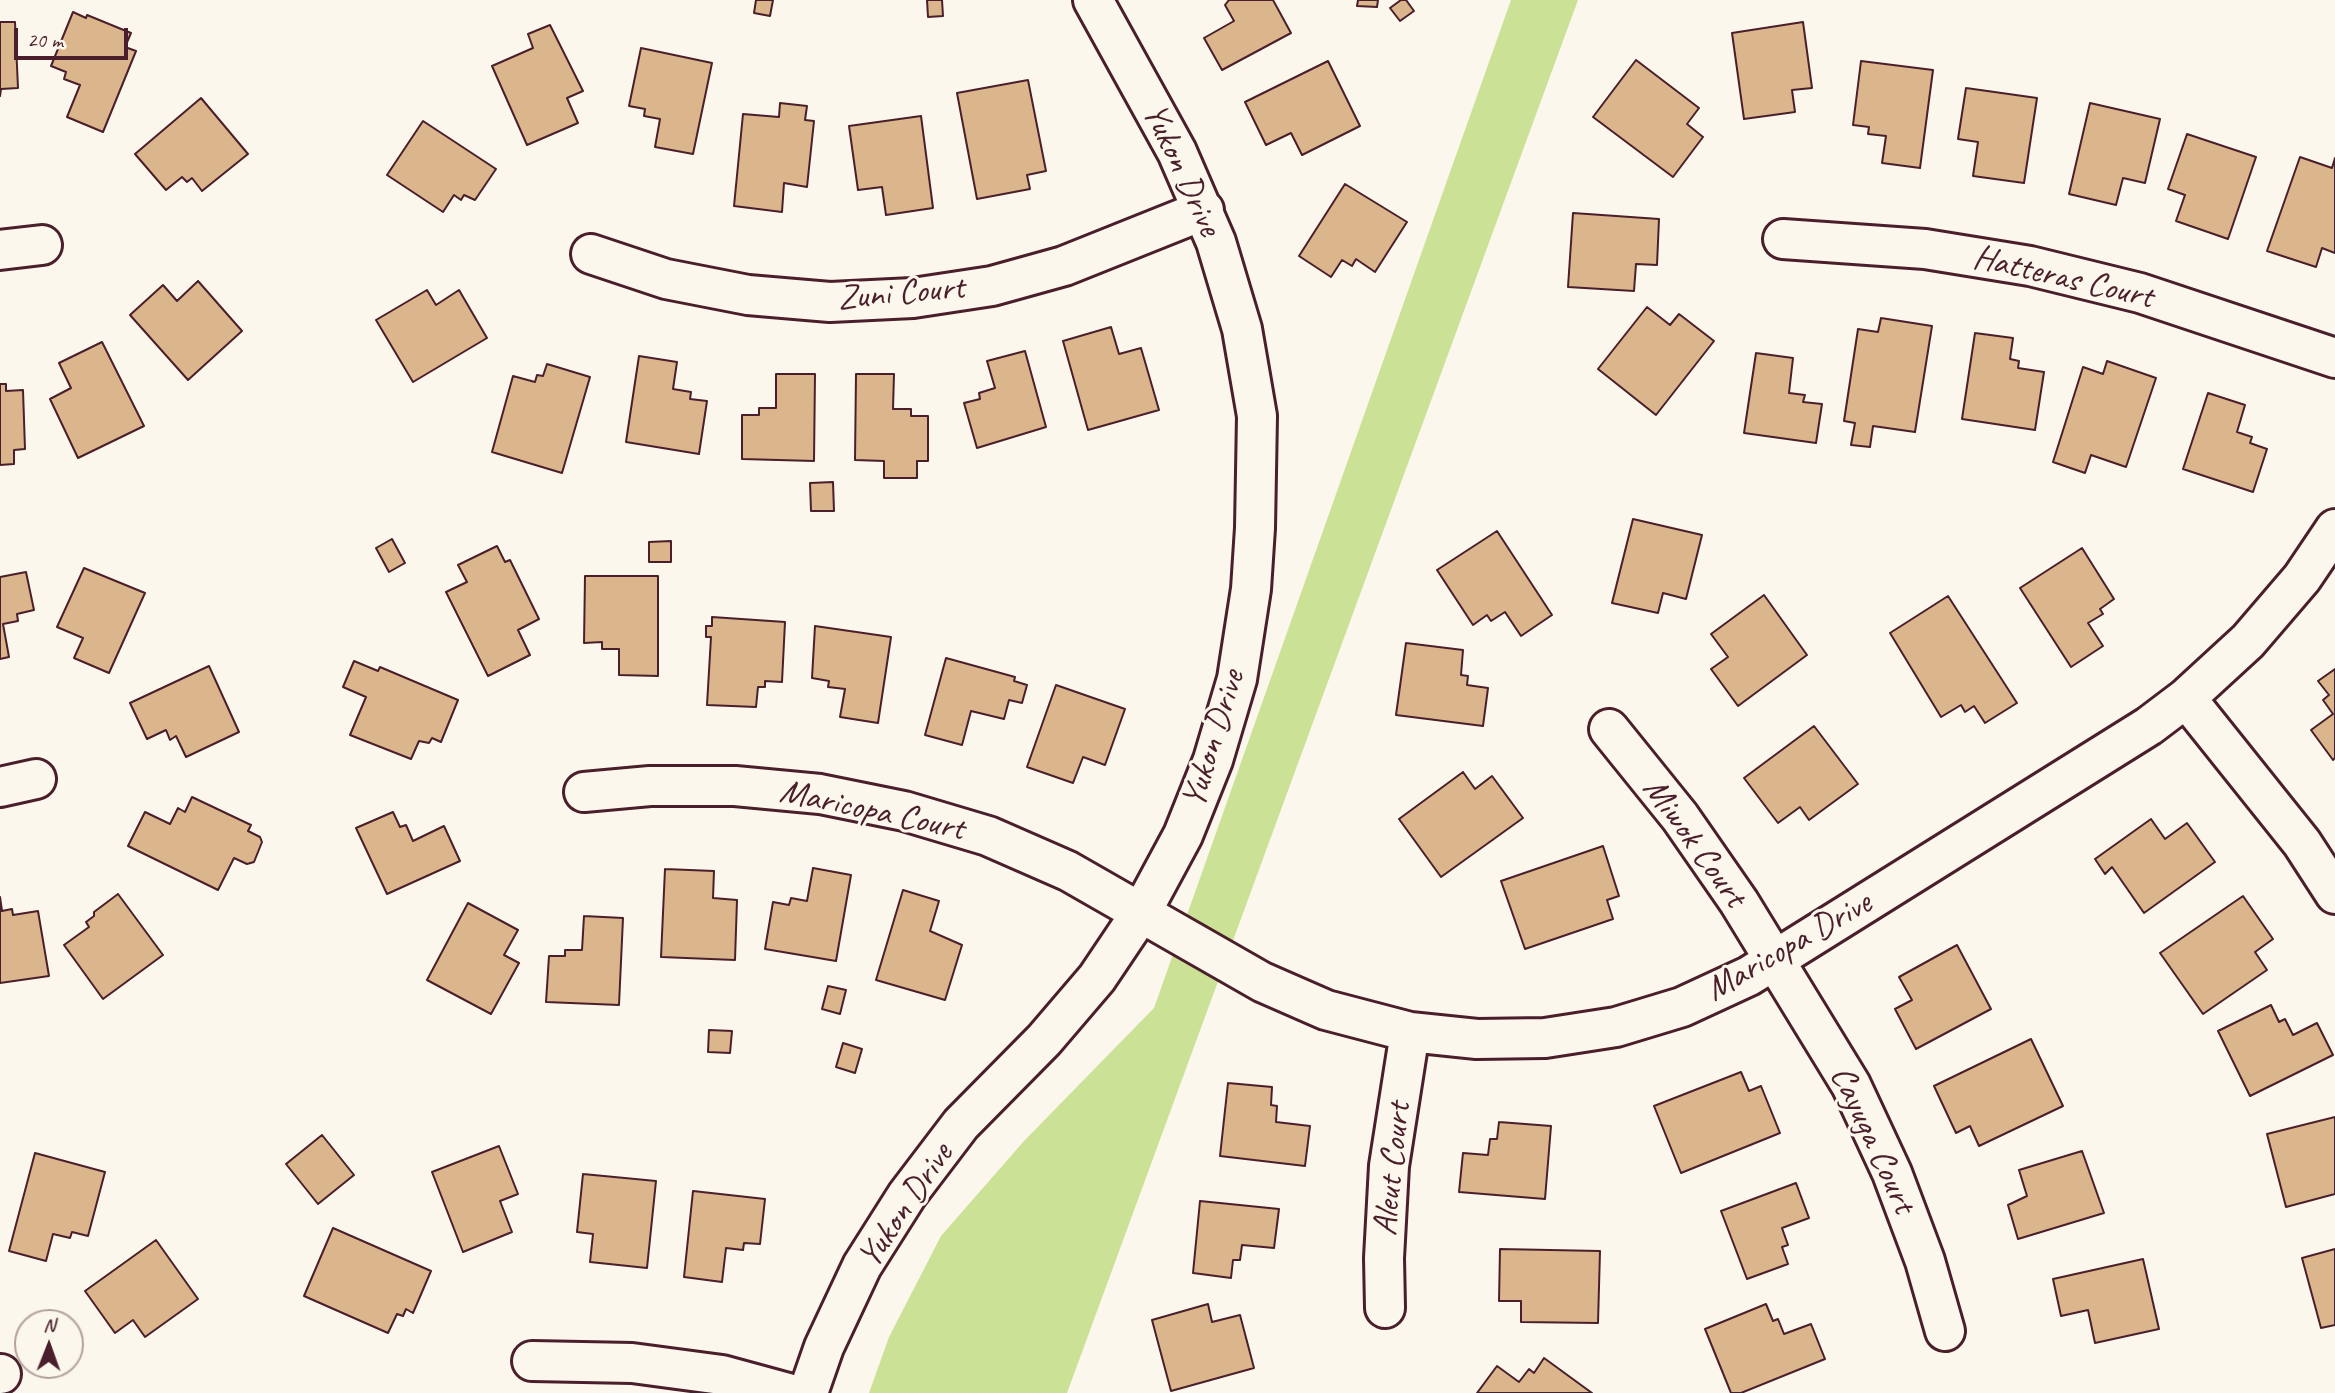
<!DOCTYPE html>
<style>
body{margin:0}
#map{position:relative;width:2335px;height:1393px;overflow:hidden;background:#fbf7ec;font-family:Caveat,sans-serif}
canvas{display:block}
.north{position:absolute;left:14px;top:1309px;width:70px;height:70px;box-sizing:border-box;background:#fbf7ec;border:2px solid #b4a19f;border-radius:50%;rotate:1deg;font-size:19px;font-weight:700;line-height:28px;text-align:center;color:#4a1f2b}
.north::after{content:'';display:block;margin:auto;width:24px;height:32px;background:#4a1f2b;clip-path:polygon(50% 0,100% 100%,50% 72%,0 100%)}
.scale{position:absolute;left:14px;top:28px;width:114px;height:32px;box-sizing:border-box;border:4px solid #4a1f2b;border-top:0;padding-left:9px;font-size:21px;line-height:24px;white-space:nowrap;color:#4a1f2b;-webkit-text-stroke:5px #fbf7ec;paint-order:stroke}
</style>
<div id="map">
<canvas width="2335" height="1393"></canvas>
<div class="north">N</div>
<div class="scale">20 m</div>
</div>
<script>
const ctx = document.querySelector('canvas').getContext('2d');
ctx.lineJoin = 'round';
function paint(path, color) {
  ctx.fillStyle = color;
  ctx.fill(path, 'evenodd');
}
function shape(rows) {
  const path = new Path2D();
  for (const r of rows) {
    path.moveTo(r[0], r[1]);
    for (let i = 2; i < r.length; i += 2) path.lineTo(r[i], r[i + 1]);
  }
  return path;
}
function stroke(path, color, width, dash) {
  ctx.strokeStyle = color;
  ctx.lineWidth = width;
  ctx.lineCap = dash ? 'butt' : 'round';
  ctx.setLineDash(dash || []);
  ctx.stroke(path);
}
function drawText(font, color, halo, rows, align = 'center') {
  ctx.font = font + ' Caveat,sans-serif';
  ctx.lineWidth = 6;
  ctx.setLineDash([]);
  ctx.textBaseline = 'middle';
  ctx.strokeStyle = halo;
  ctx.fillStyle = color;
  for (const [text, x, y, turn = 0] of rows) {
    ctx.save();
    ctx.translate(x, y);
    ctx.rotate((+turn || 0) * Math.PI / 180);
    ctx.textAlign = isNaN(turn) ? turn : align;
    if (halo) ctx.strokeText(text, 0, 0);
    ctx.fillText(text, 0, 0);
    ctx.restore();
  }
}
paint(shape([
 [1511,0,1578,0,1067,1393,869,1393,889,1337,941,1236,1024,1141,1154,1008]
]), '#cbe196');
const building = shape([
 [756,0,773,0,770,16,754,13,756,0],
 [927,0,942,0,943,16,928,17,927,0],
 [1229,0,1273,0,1291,33,1222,70,1204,38,1234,21,1225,5,1229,0],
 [1358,0,1378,0,1377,7,1357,6,1358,0],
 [1401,0,1406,0,1414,11,1400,21,1390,8,1401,0],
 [73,12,86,18,87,15,131,33,125,47,136,51,103,132,67,117,80,85,64,79,66,72,51,66,73,12],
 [0,22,15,22,18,88,1,89,0,96,0,22],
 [1803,22,1812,88,1792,90,1795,112,1744,119,1732,33,1803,22],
 [550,25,583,91,567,98,578,123,527,145,492,66,533,48,528,34,550,25],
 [641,48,712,63,693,154,655,147,660,119,644,116,645,109,629,106,641,48],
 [1636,60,1699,108,1687,124,1703,137,1673,177,1593,117,1636,60],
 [1328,61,1360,126,1302,155,1291,133,1266,145,1245,102,1328,61],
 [1861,61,1933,70,1920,168,1882,163,1886,136,1868,134,1869,127,1853,125,1861,61],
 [1028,80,1046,171,1027,175,1030,189,977,199,957,93,1028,80],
 [1966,88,2037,98,2024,183,1973,176,1978,142,1958,139,1966,88],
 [201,98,248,154,202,191,192,178,187,182,182,177,166,190,135,154,201,98],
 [780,103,807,106,805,120,814,121,807,187,784,183,782,212,734,206,743,114,779,117,780,103],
 [2090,103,2160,119,2145,183,2123,178,2116,205,2069,194,2090,103],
 [921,116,933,208,886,215,882,187,858,190,849,126,921,116],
 [423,121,496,169,475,200,464,195,461,200,454,195,443,212,387,175,423,121],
 [2187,134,2256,157,2228,239,2176,221,2185,195,2168,189,2187,134],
 [2300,157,2332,168,2335,158,2335,253,2322,248,2316,267,2267,251,2300,157],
 [1345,184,1407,222,1375,272,1356,259,1352,266,1342,260,1331,277,1299,256,1345,184],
 [1573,213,1659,219,1657,265,1636,264,1634,291,1568,287,1573,213],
 [198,281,242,331,188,380,130,315,163,285,177,301,198,281],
 [427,290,436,305,459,290,487,338,413,382,376,320,427,290],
 [1647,307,1670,325,1679,314,1714,341,1656,415,1598,369,1647,307],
 [1881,318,1932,326,1915,432,1873,426,1870,447,1851,445,1855,423,1844,421,1858,329,1878,332,1881,318],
 [1111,327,1119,354,1141,348,1159,410,1088,430,1063,341,1111,327],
 [1975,333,2013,338,2010,359,2019,361,2018,368,2044,372,2035,430,1962,419,1975,333],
 [102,342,144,426,78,458,50,399,71,388,59,363,102,342],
 [1025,351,1046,427,977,448,964,403,980,399,979,393,995,388,987,361,1025,351],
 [1756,353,1793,358,1789,393,1805,395,1803,402,1822,404,1816,443,1744,433,1756,353],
 [639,356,677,362,673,389,691,392,690,399,707,401,699,454,626,442,639,356],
 [2107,361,2156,378,2126,467,2091,455,2085,473,2053,462,2083,367,2103,374,2107,361],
 [547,364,590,377,562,473,492,452,513,376,535,382,537,375,543,376,547,364],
 [776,374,815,374,814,461,742,459,742,415,759,415,759,408,776,408,776,374],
 [856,374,894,374,893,409,911,409,911,416,928,416,928,461,917,461,917,478,884,478,884,461,855,460,856,374],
 [0,384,6,384,6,391,23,390,25,449,14,450,14,464,0,465,0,384],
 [2208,393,2245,405,2237,432,2252,437,2250,443,2267,449,2253,492,2183,469,2208,393],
 [833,482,834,511,811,511,810,483,833,482],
 [1633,519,1702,535,1686,599,1663,593,1658,613,1612,603,1633,519],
 [1497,531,1552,615,1521,636,1505,612,1491,621,1487,615,1473,625,1437,570,1497,531],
 [392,539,405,563,389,572,376,548,392,539],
 [671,541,671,562,649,562,649,542,671,541],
 [497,546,505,562,510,560,539,619,518,630,530,655,488,676,446,592,467,582,458,565,497,546],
 [2082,548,2114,599,2100,609,2103,614,2088,623,2103,646,2071,667,2020,588,2082,548],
 [84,568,145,593,109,673,74,658,83,638,57,627,84,568],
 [26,572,34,610,17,614,18,621,3,624,9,657,0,659,0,577,26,572],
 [585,576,658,576,658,676,619,675,619,649,602,649,602,642,584,643,585,576],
 [1764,595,1807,655,1738,706,1711,669,1728,657,1711,634,1764,595],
 [1948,596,2017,703,1985,723,1974,706,1965,712,1961,705,1941,717,1890,633,1948,596],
 [712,617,785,622,782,682,765,681,765,687,758,687,756,707,707,705,711,637,706,637,706,626,712,626,712,617],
 [815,626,891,637,878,723,840,717,845,689,828,687,829,681,812,678,815,626],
 [1406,643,1463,650,1461,675,1468,676,1467,685,1488,688,1483,726,1396,715,1406,643],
 [946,658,1015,677,1014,681,1027,685,1022,703,1009,700,1004,719,971,711,962,745,925,735,946,658],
 [354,661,378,671,380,667,458,700,441,742,432,738,429,743,419,741,411,759,350,735,366,697,343,687,354,661],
 [209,666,239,732,186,757,176,736,170,740,166,730,147,739,130,703,209,666],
 [2335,669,2335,758,2333,760,2311,730,2333,714,2323,700,2329,695,2318,681,2335,669],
 [1056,685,1125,709,1105,765,1083,757,1073,783,1027,767,1056,685],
 [1814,726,1858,784,1809,820,1800,807,1778,823,1744,778,1814,726],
 [1463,772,1475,789,1492,776,1523,818,1441,877,1399,819,1463,772],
 [192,797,251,825,248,831,260,837,262,842,254,862,247,864,234,858,218,890,128,846,145,812,170,824,178,808,185,812,192,797],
 [393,812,400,827,406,825,413,841,444,826,460,861,387,894,356,828,393,812],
 [2151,819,2165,839,2187,823,2215,862,2144,913,2112,867,2105,874,2095,859,2151,819],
 [1603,846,1619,896,1607,900,1613,919,1525,949,1501,881,1603,846],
 [813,868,851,875,836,961,765,949,773,902,789,905,791,898,807,901,813,868],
 [665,869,714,871,713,898,737,900,735,960,661,957,665,869],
 [903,890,939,901,930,931,962,945,945,1000,876,980,903,890],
 [118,894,163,955,103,999,64,945,89,927,86,922,94,916,94,912,118,894],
 [2243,896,2273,939,2255,952,2267,970,2203,1014,2160,953,2243,896],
 [0,897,2,911,12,909,13,915,38,911,49,976,0,983,0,897],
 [468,903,518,930,504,955,519,963,491,1014,427,980,468,903],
 [584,916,623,918,619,1005,546,1002,549,956,565,956,565,950,582,950,584,916],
 [1957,945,1991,1009,1916,1049,1895,1009,1912,1000,1899,977,1957,945],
 [828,986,846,990,840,1014,822,1009,828,986],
 [2271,1005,2279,1022,2285,1019,2293,1035,2317,1023,2333,1055,2250,1096,2218,1031,2271,1005],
 [709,1030,732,1031,730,1053,708,1052,709,1030],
 [2031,1039,2063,1106,1979,1146,1970,1126,1956,1133,1934,1086,2031,1039],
 [843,1043,862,1049,855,1073,836,1067,843,1043],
 [1741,1072,1749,1091,1761,1086,1780,1133,1681,1173,1654,1106,1741,1072],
 [1228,1083,1272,1087,1271,1105,1277,1106,1276,1122,1310,1126,1305,1166,1220,1156,1228,1083],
 [2335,1117,2335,1194,2286,1207,2267,1134,2335,1117],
 [1499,1122,1551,1126,1545,1199,1459,1192,1463,1153,1488,1155,1490,1139,1497,1139,1499,1122],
 [322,1135,354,1175,318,1204,286,1164,322,1135],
 [499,1146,518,1194,500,1201,512,1232,463,1252,432,1172,499,1146],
 [2082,1151,2104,1213,2018,1239,2008,1205,2027,1196,2019,1170,2082,1151],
 [35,1153,105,1172,88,1236,72,1232,70,1238,53,1234,46,1261,9,1251,35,1153],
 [583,1174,656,1181,647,1268,590,1262,593,1234,577,1232,583,1174],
 [1796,1183,1809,1218,1782,1228,1788,1245,1782,1247,1788,1264,1747,1279,1721,1211,1796,1183],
 [693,1191,765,1199,760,1244,744,1243,743,1250,726,1248,722,1282,684,1277,693,1191],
 [1200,1201,1279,1209,1274,1248,1242,1245,1240,1260,1233,1260,1231,1278,1193,1273,1200,1201],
 [333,1228,431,1271,413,1313,406,1309,403,1316,397,1314,388,1333,304,1296,333,1228],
 [156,1240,198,1299,145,1337,133,1320,115,1333,85,1291,156,1240],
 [1500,1249,1600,1251,1598,1323,1521,1322,1521,1301,1499,1301,1500,1249],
 [2335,1249,2335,1325,2321,1328,2302,1258,2335,1249],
 [2143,1259,2159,1329,2095,1343,2088,1310,2061,1316,2053,1279,2143,1259],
 [1208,1304,1212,1322,1240,1315,1254,1368,1171,1391,1152,1320,1208,1304],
 [1766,1304,1773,1321,1778,1319,1784,1334,1811,1324,1825,1359,1741,1393,1731,1393,1705,1329,1766,1304],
 [1544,1358,1592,1393,1477,1393,1497,1366,1519,1382,1529,1369,1534,1373,1544,1358]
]);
paint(building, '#dbb58c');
stroke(building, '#4a1f2b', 2);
const street = shape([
 [1783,239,1925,249,2030,266,2140,293,2335,358],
 [0,250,42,245],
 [591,254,666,279,748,295,830,302,913,298,992,286,1064,266,1204,210],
 [2186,698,2302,843,2335,894],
 [1609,729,1680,817,1739,902,1851,1085,1892,1173,1925,1261,1945,1331],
 [0,787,36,779],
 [584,792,650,786,735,786,820,794,904,811,988,836,1068,871,1262,982,1326,1010,1410,1032,1477,1039,1545,1038,1616,1027,1682,1007,1749,976,2149,726,2186,698,2248,641,2302,578,2335,529],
 [1385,1308,1384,1258,1389,1166,1410,1032],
 [532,1361,632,1363,722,1375,788,1393],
 [0,1374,1,1374],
 [808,1393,824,1347,862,1266,907,1195,961,1124,1044,1040,1097,978,1142,911,1183,835,1213,760,1237,679,1251,589,1255,528,1257,416,1242,329,1216,242,1177,152,1093,0]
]);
stroke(street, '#4a1f2b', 44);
stroke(street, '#fbf7ec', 38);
drawText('35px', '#4a1f2b', '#fbf7ec', [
 ["Yukon Drive",1181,170,65],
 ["Hatteras Court",2063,278,13],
 ["Zuni Court",901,294,-5],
 ["Yukon Drive",1214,739,-73],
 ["Maricopa Court",872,811,12],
 ["Miwok Court",1694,843,54],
 ["Maricopa Drive",1789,947,-30],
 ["Cayuga Court",1872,1140,65],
 ["Aleut Court",1393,1169,-84],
 ["Yukon Drive",906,1206,-56]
]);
</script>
